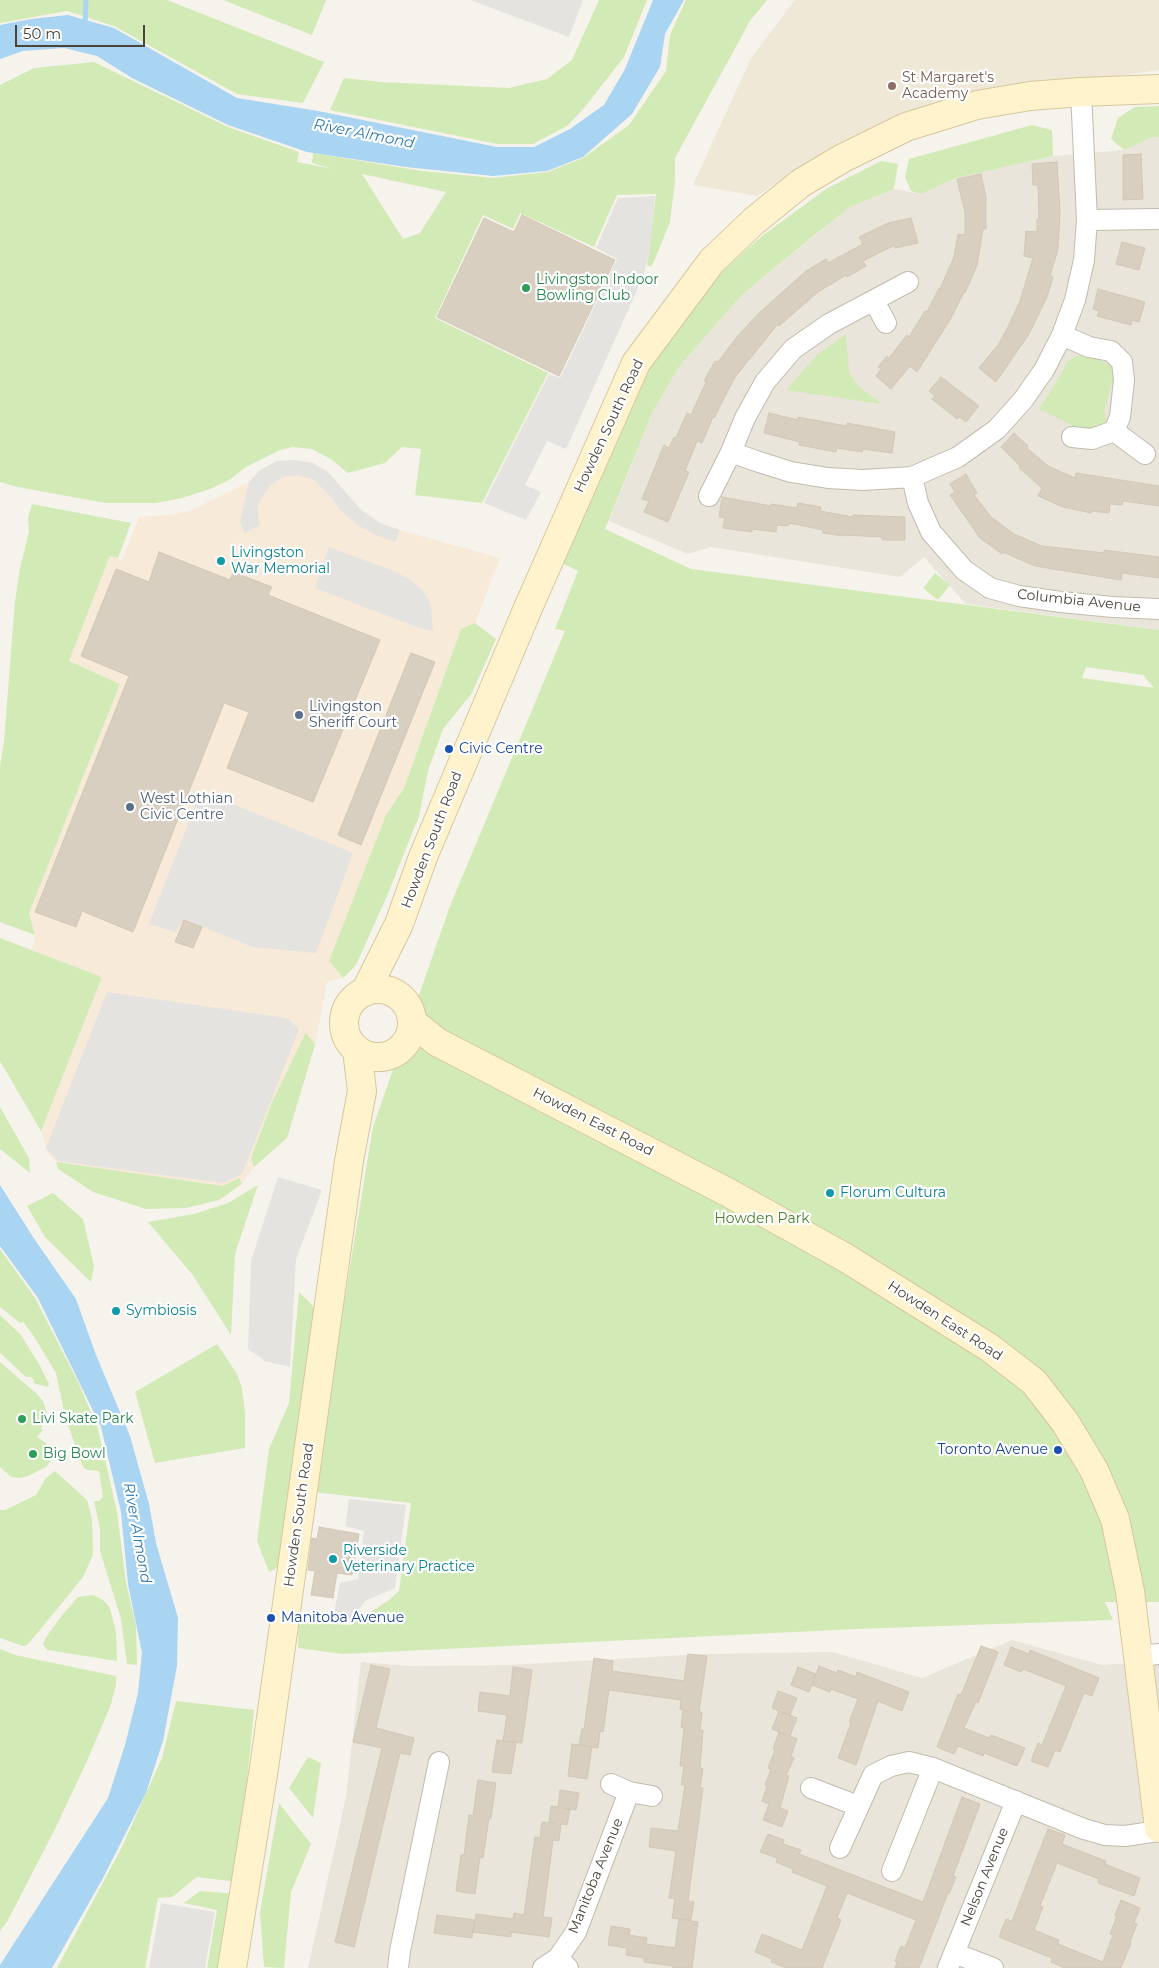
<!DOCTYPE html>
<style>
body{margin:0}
#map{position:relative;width:1159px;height:1968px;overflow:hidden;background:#f6f3ec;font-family:Montserrat,sans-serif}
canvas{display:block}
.scale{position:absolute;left:15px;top:25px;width:130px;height:22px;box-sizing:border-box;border:2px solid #4b4439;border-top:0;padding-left:6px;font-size:15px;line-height:18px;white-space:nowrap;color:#4b4439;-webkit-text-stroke:4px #fff;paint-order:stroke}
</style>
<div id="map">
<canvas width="1159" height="1968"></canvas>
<div class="scale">50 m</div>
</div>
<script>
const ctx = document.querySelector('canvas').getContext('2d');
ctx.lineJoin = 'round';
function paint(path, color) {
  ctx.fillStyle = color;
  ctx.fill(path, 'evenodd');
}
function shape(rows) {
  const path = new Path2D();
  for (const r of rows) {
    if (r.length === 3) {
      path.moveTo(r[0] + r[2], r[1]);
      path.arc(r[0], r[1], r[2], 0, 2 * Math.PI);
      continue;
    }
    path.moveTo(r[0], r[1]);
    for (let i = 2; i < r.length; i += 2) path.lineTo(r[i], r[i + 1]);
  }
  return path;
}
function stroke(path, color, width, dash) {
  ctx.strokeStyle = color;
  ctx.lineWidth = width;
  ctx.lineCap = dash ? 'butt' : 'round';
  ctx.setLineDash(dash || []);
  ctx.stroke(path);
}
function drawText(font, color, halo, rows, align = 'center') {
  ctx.font = font + ' Montserrat,sans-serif';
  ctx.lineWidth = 4.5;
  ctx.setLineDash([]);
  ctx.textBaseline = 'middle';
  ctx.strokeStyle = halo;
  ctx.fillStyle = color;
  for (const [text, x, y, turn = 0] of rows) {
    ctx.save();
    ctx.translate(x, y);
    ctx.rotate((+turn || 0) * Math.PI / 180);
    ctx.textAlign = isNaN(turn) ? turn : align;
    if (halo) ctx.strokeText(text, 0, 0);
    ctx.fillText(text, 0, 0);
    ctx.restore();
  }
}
paint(shape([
 [1152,137,1159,137,1159,630,966,604,924,557,900,577,711,547,688,554,609,521,653,411,681,364,743,294,850,207,894,189,921,194,956,178,1053,156,1124,150],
 [1012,1640,1102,1665,1159,1661,1159,1968,308,1968,346,1797,361,1662,411,1666,508,1665,704,1654,833,1652,922,1678]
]), '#eae5da');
paint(shape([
 [295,460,313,463,328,472,360,509,380,523,400,530,500,558,475,623,461,629,404,788,386,816,329,961,343,978,327,982,315,1045,306,1032,272,1102,251,1158,254,1167,242,1184,239,1178,223,1186,56,1162,48,1154,41,1131,102,977,32,950,35,935,29,913,120,684,69,661,111,555,122,560,139,517,168,515,190,511,249,482,260,470,277,461]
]), '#f7ead8');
paint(shape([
 [795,0,1159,0,1159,70,934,102,815,158,757,196,693,185,751,58]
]), '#efe8d6');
paint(shape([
 [0,0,167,0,324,62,303,103,237,94,114,26,67,11,0,23],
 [223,0,326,0,312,35],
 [599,0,647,0,624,57,585,107,567,126,533,144,497,144,330,110,344,78,381,82,509,88,547,79,572,60],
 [686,0,767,0,750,21,675,158,675,181,670,222,652,266,647,266,656,194,617,195,594,247,520,213,513,229,483,215,435,318,548,373,482,503,415,495,421,449,402,447,385,463,348,473,332,460,312,449,293,447,280,450,246,467,229,480,210,489,182,498,156,503,105,503,18,487,0,482,0,85,34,68,94,62,228,127,299,152,297,162,333,169,312,163,313,153,422,171,493,178,548,172,583,158,629,125,666,71,670,35],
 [362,174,446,192,420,233,403,239],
 [1159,106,1159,137,1152,137,1124,150,1111,139,1118,118,1135,107],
 [1032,125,1052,130,1053,156,956,178,921,194,911,191,905,177,909,159],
 [881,161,898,164,894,189,850,207,811,238,743,294,681,364,653,411,605,529,691,569,1159,630,1159,1602,1105,1602,1113,1620,857,1629,342,1654,298,1648,299,1622,350,1625,389,1600,399,1591,411,1503,313,1492,373,1127,450,906,565,631,555,629,578,571,562,563,607,453,647,373,687,315,725,269,762,236,826,189],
 [1086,667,1143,675,1154,688,1082,678],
 [846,334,849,372,857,385,882,404,786,390,817,355],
 [1085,354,1116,367,1117,378,1112,382,1104,413,1107,420,1104,426,1084,431,1039,409,1057,381,1067,362,1074,357],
 [32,504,131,523,118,558,110,556,69,661,120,684,29,913,35,935,0,922,0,766,4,742,15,601,20,568,29,532,28,518],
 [935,573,950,585,938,600,923,588],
 [475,623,496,639,472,693,443,729,428,771,419,816,387,896,356,965,343,978,329,961,386,815,404,788,461,629],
 [0,938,102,977,41,1131,0,1061],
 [306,1032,315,1045,287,1138,254,1167,251,1158,272,1102],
 [0,1107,29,1158,30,1173,0,1149],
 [56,1162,223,1186,239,1178,242,1184,219,1200,186,1208,146,1209,93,1192,58,1169],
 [258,1185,235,1254,231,1335,192,1274,148,1222,194,1214,228,1203],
 [53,1193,83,1219,94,1266,91,1282,45,1237,27,1206],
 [0,1249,35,1298,79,1384,98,1429,117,1512,126,1583,136,1625,137,1665,127,1664,121,1619,100,1551,100,1529,94,1501,99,1501,103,1497,99,1471,88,1470,84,1468,81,1462,65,1416,56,1373,33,1335,23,1322,20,1323,0,1307],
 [299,1292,319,1312,282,1565,269,1572,257,1541,269,1449,289,1403],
 [0,1315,21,1335,39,1364,49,1384,48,1387,33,1383,34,1380,31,1377,26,1377,0,1353],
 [217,1344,237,1374,242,1388,245,1413,245,1448,155,1463,135,1392],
 [0,1362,38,1395,43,1401,47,1413,41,1429,43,1430,37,1437,46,1443,50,1450,50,1462,46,1467,28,1476,20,1478,11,1477,0,1467],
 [55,1471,87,1500,92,1519,93,1555,83,1577,35,1636,27,1645,23,1646,0,1638,0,1510,5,1510,36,1495,46,1478],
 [93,1595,103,1600,108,1605,111,1612,116,1632,117,1661,47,1650,43,1644,45,1639,63,1614,78,1597],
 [0,1649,15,1655,116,1676,116,1685,110,1707,87,1761,55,1829,8,1920,0,1931],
 [176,1701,254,1710,237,1882,197,1877,172,1897,158,1898,145,1968,57,1968,121,1849,162,1758],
 [308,1757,321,1763,313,1818,289,1788],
 [279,1803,311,1844,291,1892,284,1968,264,1967,260,1912],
 [200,1891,237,1894,225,1968,207,1968,217,1910,184,1903]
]), '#d2eab5');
paint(shape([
 [470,0,583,0,569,37],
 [655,196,650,250,643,277,566,449,547,441,525,485,541,492,526,520,484,503,549,374,560,378,617,259,596,248,618,198],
 [295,460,313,463,328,472,360,509,380,523,400,530,395,542,378,536,359,526,341,511,330,496,314,480,298,475,284,477,270,485,258,504,258,516,260,525,245,533,240,522,249,482,260,470,277,461],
 [329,547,391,570,407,578,422,589,431,605,433,631,419,628,315,588],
 [201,791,353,853,316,953,252,947,184,919,176,932,149,924],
 [107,992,287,1018,299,1029,242,1174,223,1183,58,1161,46,1148],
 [278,1177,322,1190,296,1259,290,1367,265,1361,248,1349,251,1261],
 [349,1499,406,1505,395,1588,365,1601,351,1620,333,1618,340,1583,358,1579,364,1531,345,1526],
 [161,1903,215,1912,205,1968,149,1968]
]), '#e5e3e0');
paint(shape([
 [653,0,684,0,665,34,660,67,632,114,583,157,547,171,493,176,406,167,307,152,228,125,132,78,97,56,64,48,23,51,0,59,0,25,31,19,68,15,114,28,237,98,318,111,497,147,534,147,570,129,604,105,625,69],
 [0,1185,35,1240,76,1299,96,1355,130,1436,149,1504,156,1543,178,1618,177,1666,163,1741,146,1793,103,1878,52,1968,0,1968,0,1965,108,1798,125,1745,138,1693,142,1653,128,1584,121,1512,101,1427,38,1298,0,1246]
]), '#a9d4f2');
stroke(shape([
 [85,24,86,0]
]), '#a9d4f2', 5);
const building = shape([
 [1141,154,1143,199,1123,200,1123,155,1141,154],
 [1057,162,1060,212,1058,249,1050,276,1053,277,1047,297,1029,334,996,382,979,368,998,345,1007,329,1020,301,1033,258,1024,256,1026,231,1037,232,1037,219,1039,219,1038,185,1033,185,1032,164,1057,162],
 [981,174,986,197,986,229,983,229,977,265,965,293,964,292,950,320,917,372,910,366,891,389,876,376,881,369,878,367,887,356,889,358,907,335,909,337,925,311,927,312,939,288,940,289,954,257,958,234,965,235,965,212,957,179,981,174],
 [522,215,615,260,559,376,437,317,484,218,514,232,522,215],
 [911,218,918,243,895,248,895,245,863,261,866,266,847,277,846,275,818,292,779,326,778,324,735,377,714,418,713,417,702,443,697,441,685,471,689,472,668,522,644,512,649,501,642,499,664,445,669,448,674,437,676,438,687,413,691,415,706,382,704,381,715,361,718,362,736,338,759,313,806,271,826,259,828,263,863,244,859,237,888,223,911,218],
 [1122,242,1145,248,1139,270,1116,264,1122,242],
 [1098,289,1145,302,1139,322,1132,320,1131,325,1097,316,1099,311,1093,309,1098,289],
 [941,377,979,406,966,422,959,417,957,419,932,399,935,396,929,391,941,377],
 [769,413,798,420,798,417,846,426,847,423,895,432,892,453,863,449,862,452,837,448,836,452,799,445,800,442,764,433,769,413],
 [1014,433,1028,446,1027,448,1048,466,1075,478,1076,473,1159,486,1159,506,1123,501,1122,505,1110,504,1109,513,1091,511,1091,513,1063,507,1038,496,1042,488,1019,468,1020,466,1001,447,1014,433],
 [966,474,977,493,974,495,991,517,1014,534,1042,546,1104,553,1104,550,1159,557,1159,578,1122,573,1121,580,1084,574,1035,566,1003,552,1002,554,980,538,950,495,955,492,950,484,966,474],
 [722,497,771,506,771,504,797,508,798,503,821,507,820,511,853,517,853,515,905,517,905,540,882,540,882,537,844,535,844,536,823,533,823,530,789,523,788,526,777,525,776,532,752,529,752,532,723,528,725,518,719,517,722,497],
 [159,552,230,580,233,572,272,587,268,595,380,640,313,802,227,768,249,712,224,703,133,932,82,911,76,927,35,912,129,676,81,656,116,569,149,582,159,552],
 [411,653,435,662,361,845,338,835,411,653],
 [184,920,202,927,193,948,175,942,184,920],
 [319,1527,359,1534,352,1575,337,1573,333,1598,311,1595,315,1571,308,1570,312,1538,317,1539,319,1527],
 [981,1646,998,1652,978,1703,976,1702,964,1728,989,1738,991,1735,1025,1748,1017,1766,984,1753,983,1756,958,1746,954,1754,937,1747,958,1694,961,1695,981,1646],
 [1011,1647,1029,1654,1030,1650,1099,1678,1092,1696,1084,1693,1060,1752,1055,1750,1048,1767,1031,1761,1038,1743,1042,1745,1066,1686,1023,1669,1021,1672,1004,1665,1011,1647],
 [688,1654,707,1656,699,1712,702,1712,700,1730,703,1730,700,1768,703,1769,700,1787,703,1788,688,1901,694,1902,691,1920,672,1918,675,1899,669,1898,676,1851,649,1847,651,1828,678,1831,685,1785,681,1785,684,1766,680,1766,684,1728,681,1727,683,1710,680,1709,681,1700,609,1690,603,1732,600,1731,598,1748,579,1745,582,1729,584,1729,594,1658,613,1661,612,1671,684,1681,688,1654],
 [371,1665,390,1669,376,1728,414,1738,410,1755,400,1753,354,1947,335,1942,382,1748,353,1742,371,1665],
 [819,1666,837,1673,838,1670,856,1677,857,1672,909,1692,902,1711,878,1701,856,1765,838,1758,851,1723,849,1722,858,1699,831,1689,830,1692,812,1685,819,1666],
 [513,1667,532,1670,522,1743,503,1741,507,1715,478,1711,480,1692,510,1696,513,1667],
 [798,1667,816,1674,809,1692,791,1685,798,1667],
 [778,1691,797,1698,790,1715,782,1712,797,1718,790,1736,797,1739,791,1756,794,1758,786,1775,789,1776,780,1808,788,1811,782,1827,763,1820,769,1804,762,1801,767,1786,765,1785,771,1769,768,1768,775,1750,773,1749,779,1732,786,1735,772,1729,779,1711,772,1708,778,1691],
 [497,1740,516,1743,511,1774,492,1772,497,1740],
 [572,1744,592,1747,587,1779,568,1776,572,1744],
 [478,1780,496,1783,491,1818,489,1818,483,1858,480,1857,475,1894,456,1891,461,1855,464,1855,469,1815,473,1816,478,1780],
 [560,1790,579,1793,576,1810,564,1808,570,1809,567,1825,561,1824,559,1841,553,1840,543,1917,552,1918,549,1937,511,1932,511,1937,473,1932,476,1914,513,1919,514,1913,524,1915,535,1837,540,1838,542,1822,555,1823,549,1823,551,1806,558,1807,560,1790],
 [962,1797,980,1804,953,1876,956,1877,949,1894,948,1893,919,1968,895,1968,897,1962,895,1961,901,1946,905,1948,916,1920,847,1893,837,1918,841,1920,822,1968,786,1968,771,1962,772,1959,755,1952,762,1934,802,1950,827,1886,792,1872,793,1869,776,1862,777,1858,760,1852,768,1834,784,1840,783,1844,801,1850,799,1854,923,1902,962,1797],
 [1048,1829,1065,1835,1062,1844,1106,1861,1105,1864,1140,1878,1134,1896,1098,1883,1099,1879,1057,1863,1040,1906,1043,1907,1034,1930,1059,1940,1058,1944,1103,1962,1113,1935,1110,1934,1117,1916,1115,1915,1121,1900,1140,1908,1134,1923,1137,1924,1130,1942,1131,1943,1121,1968,1065,1968,1051,1962,1052,1958,999,1937,1006,1919,1012,1921,1048,1829],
 [437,1915,474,1920,472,1938,434,1933,437,1915],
 [679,1919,698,1922,692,1968,672,1968,673,1966,644,1962,644,1958,626,1955,627,1948,608,1945,611,1926,630,1929,629,1935,647,1938,646,1944,675,1948,679,1919]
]);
paint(building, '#d8cfc1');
stroke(building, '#d3c7b4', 1);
const street = shape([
 [1087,220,1159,219],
 [874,301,886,323],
 [1062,335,1089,347,1111,351,1122,362,1124,380,1120,417,1114,431,1092,439,1072,437],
 [1114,431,1145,454],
 [731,452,745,418,765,382,793,349,829,324,908,282],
 [912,477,918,503,931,532,964,570,990,588,1019,596,1061,602,1113,607,1159,609],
 [709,496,731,452,756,461,791,472,828,478,863,480,912,477,958,457,997,429,1023,400,1044,370,1062,335,1075,300,1084,260,1087,220,1081,92],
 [1137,1656,1159,1654],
 [811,1788,858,1806],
 [629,1792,652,1796],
 [840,1848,873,1775,891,1766,909,1762,933,1768,1084,1829,1105,1835,1125,1836,1159,1831],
 [892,1871,933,1768],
 [954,1953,993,1968],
 [558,1958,576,1932,629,1792,611,1784],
 [398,1968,400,1951,439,1762],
 [543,1968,558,1958,568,1968],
 [948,1968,1016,1801]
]);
const secondary = shape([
 [378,1023,34],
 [365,992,399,924,423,857,528,608,636,363,712,261,754,221,801,183,843,158,906,127,977,105,1030,96,1081,92,1159,89],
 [412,1022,437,1042,729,1193,846,1258,990,1348,1034,1382,1065,1422,1094,1470,1115,1519,1130,1591,1159,1828],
 [232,1968,264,1768,349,1161,362,1091,357,1050]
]);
stroke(street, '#c2bbae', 22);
stroke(secondary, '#d6c79b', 30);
stroke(street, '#fff', 20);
stroke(secondary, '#fff3cd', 28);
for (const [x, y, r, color] of [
 [892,86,5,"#8d6e63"],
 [526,288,5,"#2e9e5b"],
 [221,561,5,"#0f9aa8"],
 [299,715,5,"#5c6f8a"],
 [449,749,5,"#1a4fb4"],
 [130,807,5,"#5c6f8a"],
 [830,1193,5,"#0f9aa8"],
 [116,1311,5,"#0f9aa8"],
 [22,1419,5,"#2e9e5b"],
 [1058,1450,5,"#1a4fb4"],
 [33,1454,5,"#2e9e5b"],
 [333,1559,5,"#0f9aa8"],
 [271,1618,5,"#1a4fb4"]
]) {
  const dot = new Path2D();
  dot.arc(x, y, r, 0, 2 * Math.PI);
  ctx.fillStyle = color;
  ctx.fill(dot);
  stroke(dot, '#fff', 2);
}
drawText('14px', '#785e54', '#fff', [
 ["St Margaret's",902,78],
 ["Academy",902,94]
], 'left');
drawText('14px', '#27864d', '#fff', [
 ["Livingston Indoor",536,280],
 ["Bowling Club",536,296],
 ["Livi Skate Park",32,1419],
 ["Big Bowl",43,1454]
], 'left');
drawText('14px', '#4b4439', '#fff', [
 ["Howden South Road",609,426,-65],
 ["Columbia Avenue",1079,601,6],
 ["Howden South Road",432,840,-69],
 ["Howden East Road",593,1122,27],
 ["Howden East Road",945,1321,33],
 ["Howden South Road",299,1515,-82],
 ["Manitoba Avenue",596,1876,-68],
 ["Nelson Avenue",985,1877,-68]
]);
drawText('14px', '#0d838f', '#fff', [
 ["Livingston",231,553],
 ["War Memorial",231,569],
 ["Florum Cultura",840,1193],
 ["Symbiosis",126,1311],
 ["Riverside",343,1551],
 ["Veterinary Practice",343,1567]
], 'left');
drawText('14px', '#4e5e75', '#fff', [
 ["Livingston",309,707],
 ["Sheriff Court",309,723],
 ["West Lothian",140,799],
 ["Civic Centre",140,815]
], 'left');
drawText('14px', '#164399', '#fff', [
 ["Civic Centre",459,749],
 ["Toronto Avenue",1048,1450,"right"],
 ["Manitoba Avenue",281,1618]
], 'left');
drawText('14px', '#4a7f2a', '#fff', [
 ["Howden Park",762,1219]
]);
drawText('italic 15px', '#2e7ab2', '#fff', [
 ["River Almond",364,134,11],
 ["River Almond",137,1533,80]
]);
</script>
